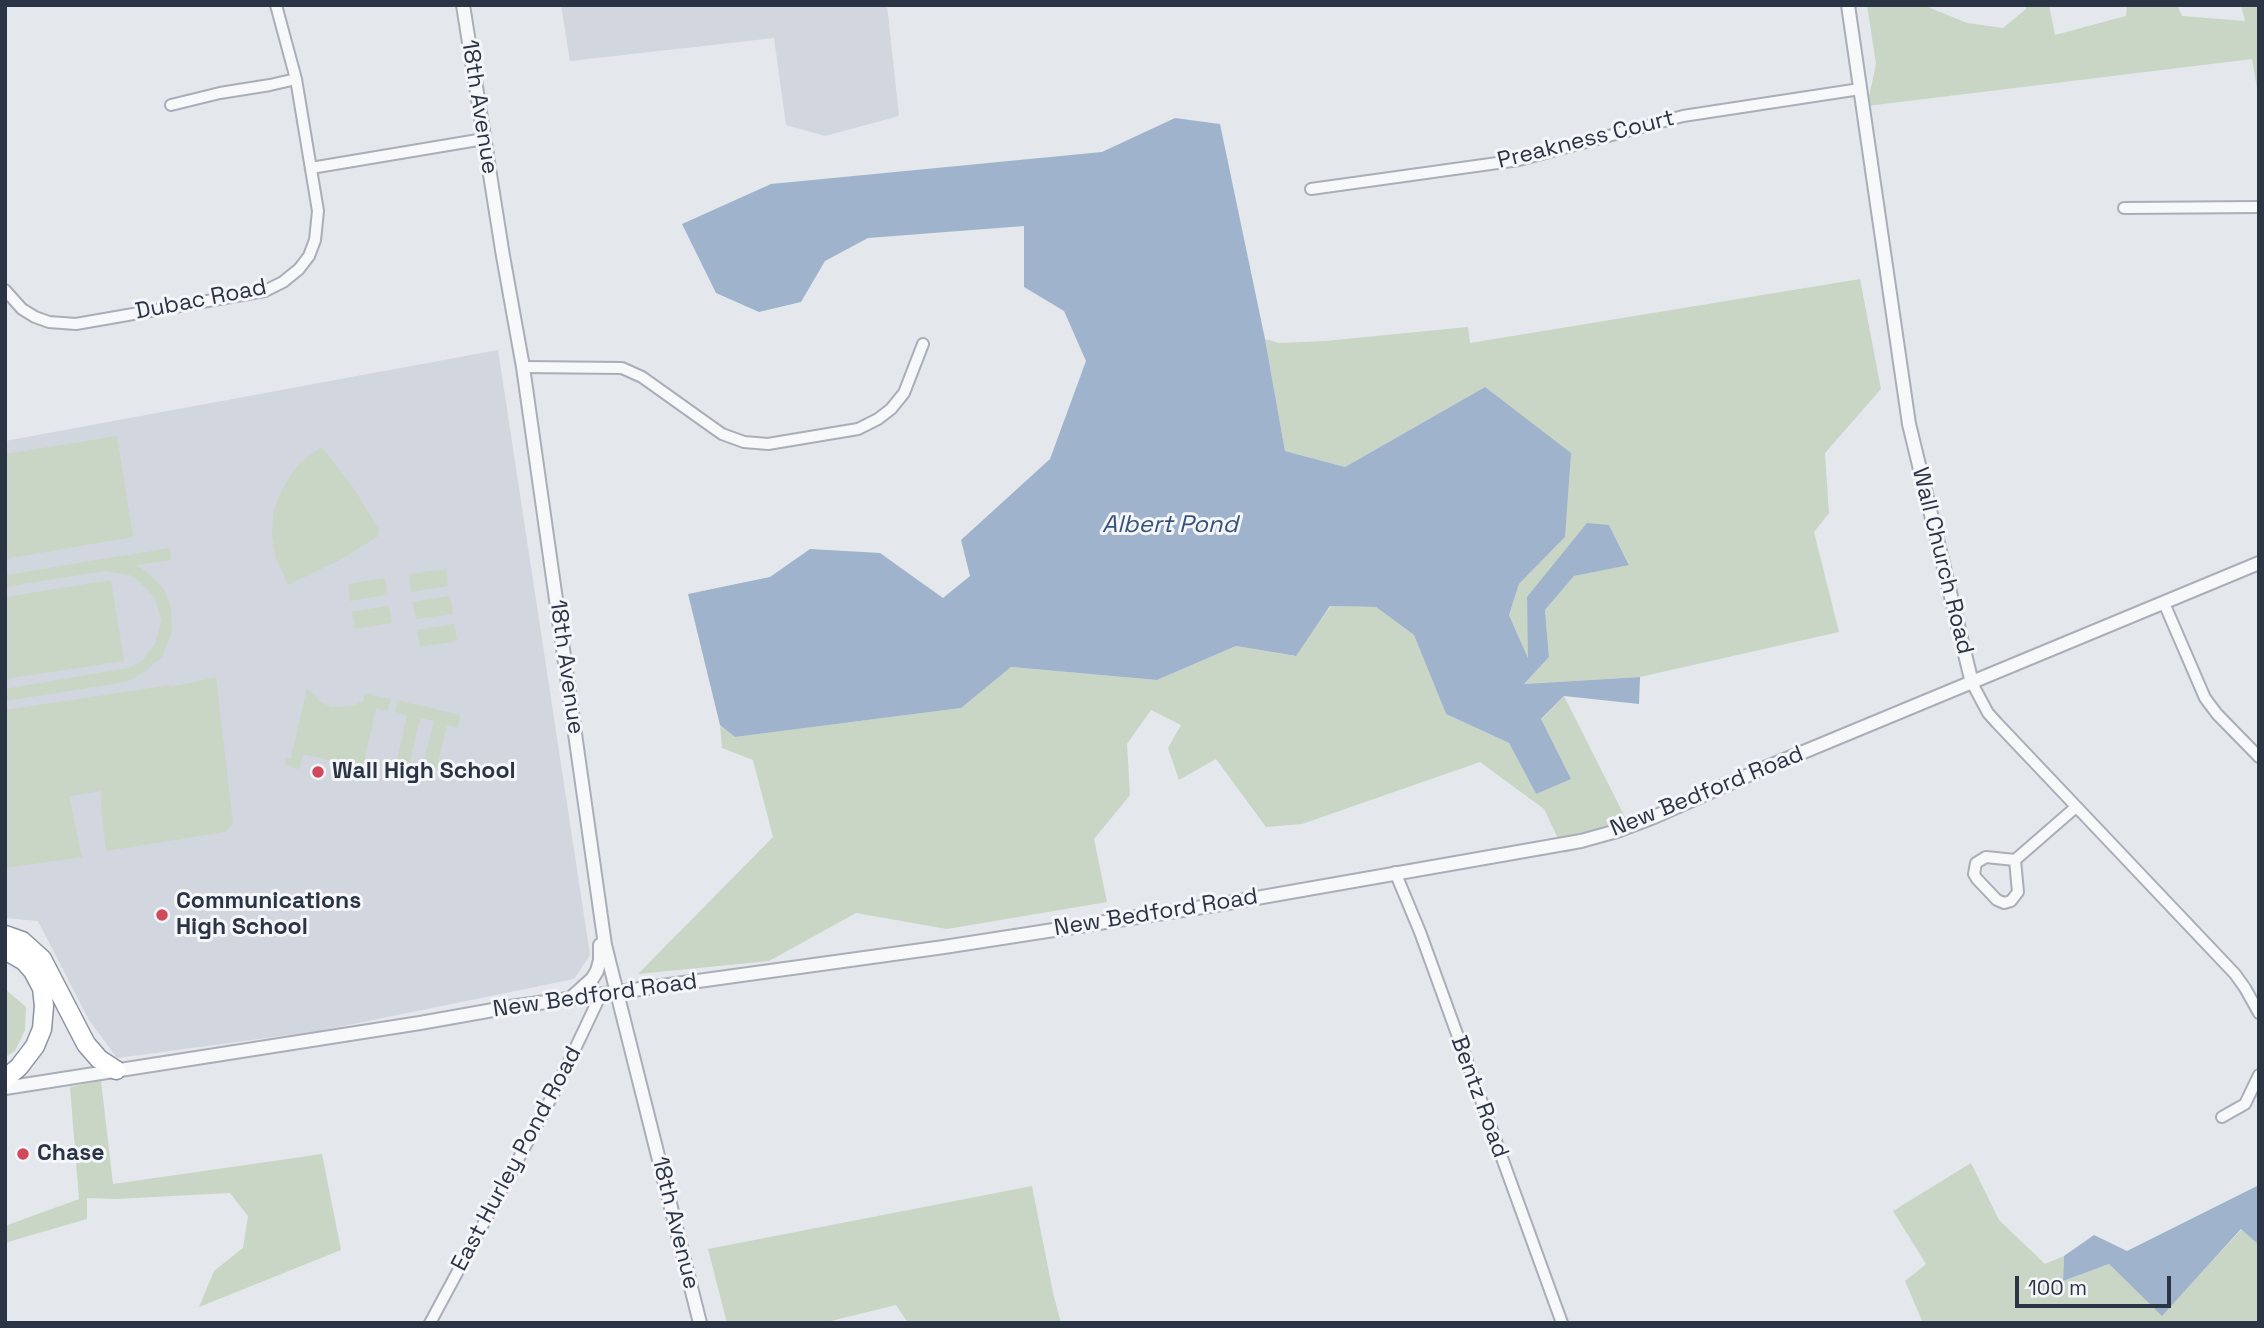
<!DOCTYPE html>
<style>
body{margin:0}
#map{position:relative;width:2264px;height:1328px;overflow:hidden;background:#e4e7ec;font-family:"Space Grotesk",sans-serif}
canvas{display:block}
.frame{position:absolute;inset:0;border:7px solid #2b3445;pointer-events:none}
.scale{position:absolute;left:2015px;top:1276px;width:156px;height:32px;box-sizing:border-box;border:4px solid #2b3445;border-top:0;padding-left:9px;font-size:21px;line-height:24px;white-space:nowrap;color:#2b3445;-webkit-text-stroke:5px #f4f6f9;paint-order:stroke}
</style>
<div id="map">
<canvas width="2264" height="1328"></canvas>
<div class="frame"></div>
<div class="scale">100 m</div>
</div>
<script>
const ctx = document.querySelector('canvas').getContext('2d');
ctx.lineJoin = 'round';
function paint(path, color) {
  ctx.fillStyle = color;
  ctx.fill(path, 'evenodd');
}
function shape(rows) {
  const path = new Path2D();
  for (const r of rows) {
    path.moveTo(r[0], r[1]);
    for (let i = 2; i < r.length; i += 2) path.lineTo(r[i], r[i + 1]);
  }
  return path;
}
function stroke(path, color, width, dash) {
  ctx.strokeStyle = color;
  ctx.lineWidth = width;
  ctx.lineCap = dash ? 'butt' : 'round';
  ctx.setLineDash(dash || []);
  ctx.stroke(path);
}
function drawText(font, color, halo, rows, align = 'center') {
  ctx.font = font + ' "Space Grotesk",sans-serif';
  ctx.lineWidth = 6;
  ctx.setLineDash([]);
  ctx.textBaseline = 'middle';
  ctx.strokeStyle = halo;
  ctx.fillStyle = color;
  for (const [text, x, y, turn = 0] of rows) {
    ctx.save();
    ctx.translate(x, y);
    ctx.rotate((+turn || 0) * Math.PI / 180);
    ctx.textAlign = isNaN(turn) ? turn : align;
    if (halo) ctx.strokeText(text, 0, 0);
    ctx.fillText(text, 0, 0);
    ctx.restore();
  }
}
paint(shape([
 [561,5,887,5,899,116,825,136,786,125,774,38,570,61],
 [498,350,590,955,574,979,319,1031,117,1058,89,1020,38,921,5,918,5,441]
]), '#d2d6de');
paint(shape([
 [1867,5,1923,5,1967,23,2003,28,2026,9,2026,5,2049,5,2055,35,2126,16,2127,5,2177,5,2182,16,2245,21,2241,5,2259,5,2259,100,2252,59,1867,106,1876,64],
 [1860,279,1881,389,1825,453,1829,513,1814,532,1839,632,1640,677,1524,684,1549,657,1545,610,1574,576,1629,564,1609,525,1527,597,1529,660,1509,615,1519,584,1565,537,1485,387,1345,467,1285,451,1265,339,1279,343,1325,341,1468,327,1470,343],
 [117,436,133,537,5,559,5,454],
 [322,447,355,490,379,530,377,537,342,559,288,585,275,556,272,535,273,514,281,491,294,470,302,461],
 [170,548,171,560,137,565,148,573,163,588,171,607,172,631,161,658,144,672,126,682,5,701,5,689,129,668,142,661,156,642,161,620,155,598,139,581,129,575,105,571,5,587,5,575],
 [446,569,448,586,411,592,409,574],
 [385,578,387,595,350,601,348,584],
 [111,580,124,661,5,679,5,597],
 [450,596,453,614,416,619,413,602],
 [389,606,392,623,355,629,352,612],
 [1331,606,1376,607,1414,635,1446,714,1509,743,1536,794,1541,720,1564,696,1633,833,1565,853,1544,809,1480,762,1302,824,1266,827,1216,759,1179,780,1168,748,1181,725,1151,710,1127,744,1130,795,1094,839,1107,902,947,929,856,913,769,961,638,974,773,837,753,760,722,748,720,725,735,737,960,708,1011,667,1157,680,1236,646,1295,656],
 [454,624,457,641,420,647,417,630],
 [216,677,233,823,225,832,106,851,101,806,102,791,69,796,82,857,5,868,5,710,170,685,171,687],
 [307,688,321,702,331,707,353,706,363,701,365,693,391,699,388,711,376,709,362,771,354,769,354,766,303,754,299,769,285,765,287,758,291,758],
 [398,700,460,715,458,728,447,725,433,783,394,774,407,716,395,712],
 [420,718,434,721,423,764,410,761],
 [5,989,26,1007,25,1030,15,1051,5,1057],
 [101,1081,113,1184,322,1154,341,1250,199,1307,214,1271,243,1248,248,1216,230,1193,116,1199,87,1198,87,1219,8,1242,5,1245,5,1226,79,1199,70,1087],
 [1971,1163,1999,1220,2045,1264,2064,1256,2063,1281,2109,1264,2162,1315,2242,1229,2259,1245,2259,1323,1923,1323,1905,1281,1926,1264,1893,1211],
 [1032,1186,1053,1293,1061,1323,908,1323,896,1305,823,1323,727,1323,708,1249]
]), '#c9d6c5');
paint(shape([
 [1175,118,1220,124,1265,339,1285,451,1345,467,1485,387,1571,453,1565,537,1519,584,1509,615,1528,658,1527,597,1587,523,1609,525,1629,565,1574,576,1545,610,1549,657,1524,684,1640,677,1639,704,1564,696,1541,719,1571,779,1536,794,1509,743,1446,714,1414,635,1376,607,1330,606,1296,656,1236,646,1157,680,1011,667,961,708,735,737,720,725,688,594,770,577,810,549,880,553,943,598,970,576,961,540,1050,459,1086,361,1064,311,1024,287,1024,226,868,238,825,261,801,302,759,312,716,293,682,224,771,184,1102,152],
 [2259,1185,2259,1245,2241,1229,2162,1316,2109,1264,2063,1281,2064,1256,2094,1235,2127,1251]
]), '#9fb4cc');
const minor = shape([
 [171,105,220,93,270,85,296,79],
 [311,168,484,139],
 [1311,189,1519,160,1683,116,1860,89],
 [2124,208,2259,207],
 [5,290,22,309,35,317,49,322,76,324,265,291,283,282,299,269,309,256,315,240,318,211,296,79,276,5],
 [523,367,622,368,642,377,722,434,744,442,768,444,858,429,878,419,891,409,904,393,923,344],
 [2164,603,2205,698,2217,714,2259,757],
 [1972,683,1988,713,1997,723,2235,974,2245,988,2259,1013],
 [1986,857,2015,860,2018,892,2011,901,2004,903,1997,900,1977,879,1974,874,1976,863,1986,857],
 [2015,860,2076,807],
 [1395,872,1420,932,1562,1323],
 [2222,1117,2245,1104,2259,1075],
 [430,1323,556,1089,601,994]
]);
const tertiary = shape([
 [463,5,503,256,523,367,605,945,700,1323],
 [1848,5,1909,424,1972,683],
 [571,998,592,979,597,971,600,960,600,945],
 [5,1088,420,1023,510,1007,944,947,1228,903,1581,841,1617,831,1654,817,1760,770,2259,563]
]);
const trunk = shape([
 [5,935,22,941,42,959,86,1044,99,1059,116,1070],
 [5,950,24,961,33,971,42,988,44,1006,42,1029,35,1046,19,1067,5,1079]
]);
stroke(minor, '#a9aeb7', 14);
stroke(tertiary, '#a9aeb7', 16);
stroke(trunk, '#8b94a3', 21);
stroke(minor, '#f7f8fa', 10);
stroke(tertiary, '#f7f8fa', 12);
stroke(trunk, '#fff', 18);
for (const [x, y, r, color] of [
 [318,772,7,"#d1495b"],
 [162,915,7,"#d1495b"],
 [23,1154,7,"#d1495b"]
]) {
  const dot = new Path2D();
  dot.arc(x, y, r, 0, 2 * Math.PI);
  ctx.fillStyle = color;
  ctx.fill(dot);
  stroke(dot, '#f4f6f9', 2.5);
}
drawText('23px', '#2b3445', '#f4f6f9', [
 ["18th Avenue",479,107,81],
 ["Preakness Court",1586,140,-14],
 ["Dubac Road",201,300,-11],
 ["Wall Church Road",1942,561,76],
 ["18th Avenue",566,667,82],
 ["New Bedford Road",1707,792,-22],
 ["New Bedford Road",1156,913,-9],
 ["New Bedford Road",595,996,-8],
 ["Bentz Road",1479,1097,70],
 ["East Hurley Pond Road",517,1159,-62],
 ["18th Avenue",675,1223,76]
]);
drawText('bold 23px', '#2b3445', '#f4f6f9', [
 ["Wall High School",332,772],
 ["Communications",176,902],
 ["High School",176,928],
 ["Chase",37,1154]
], 'left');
drawText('italic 24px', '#34527a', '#f4f6f9', [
 ["Albert Pond",1170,525]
]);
</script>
